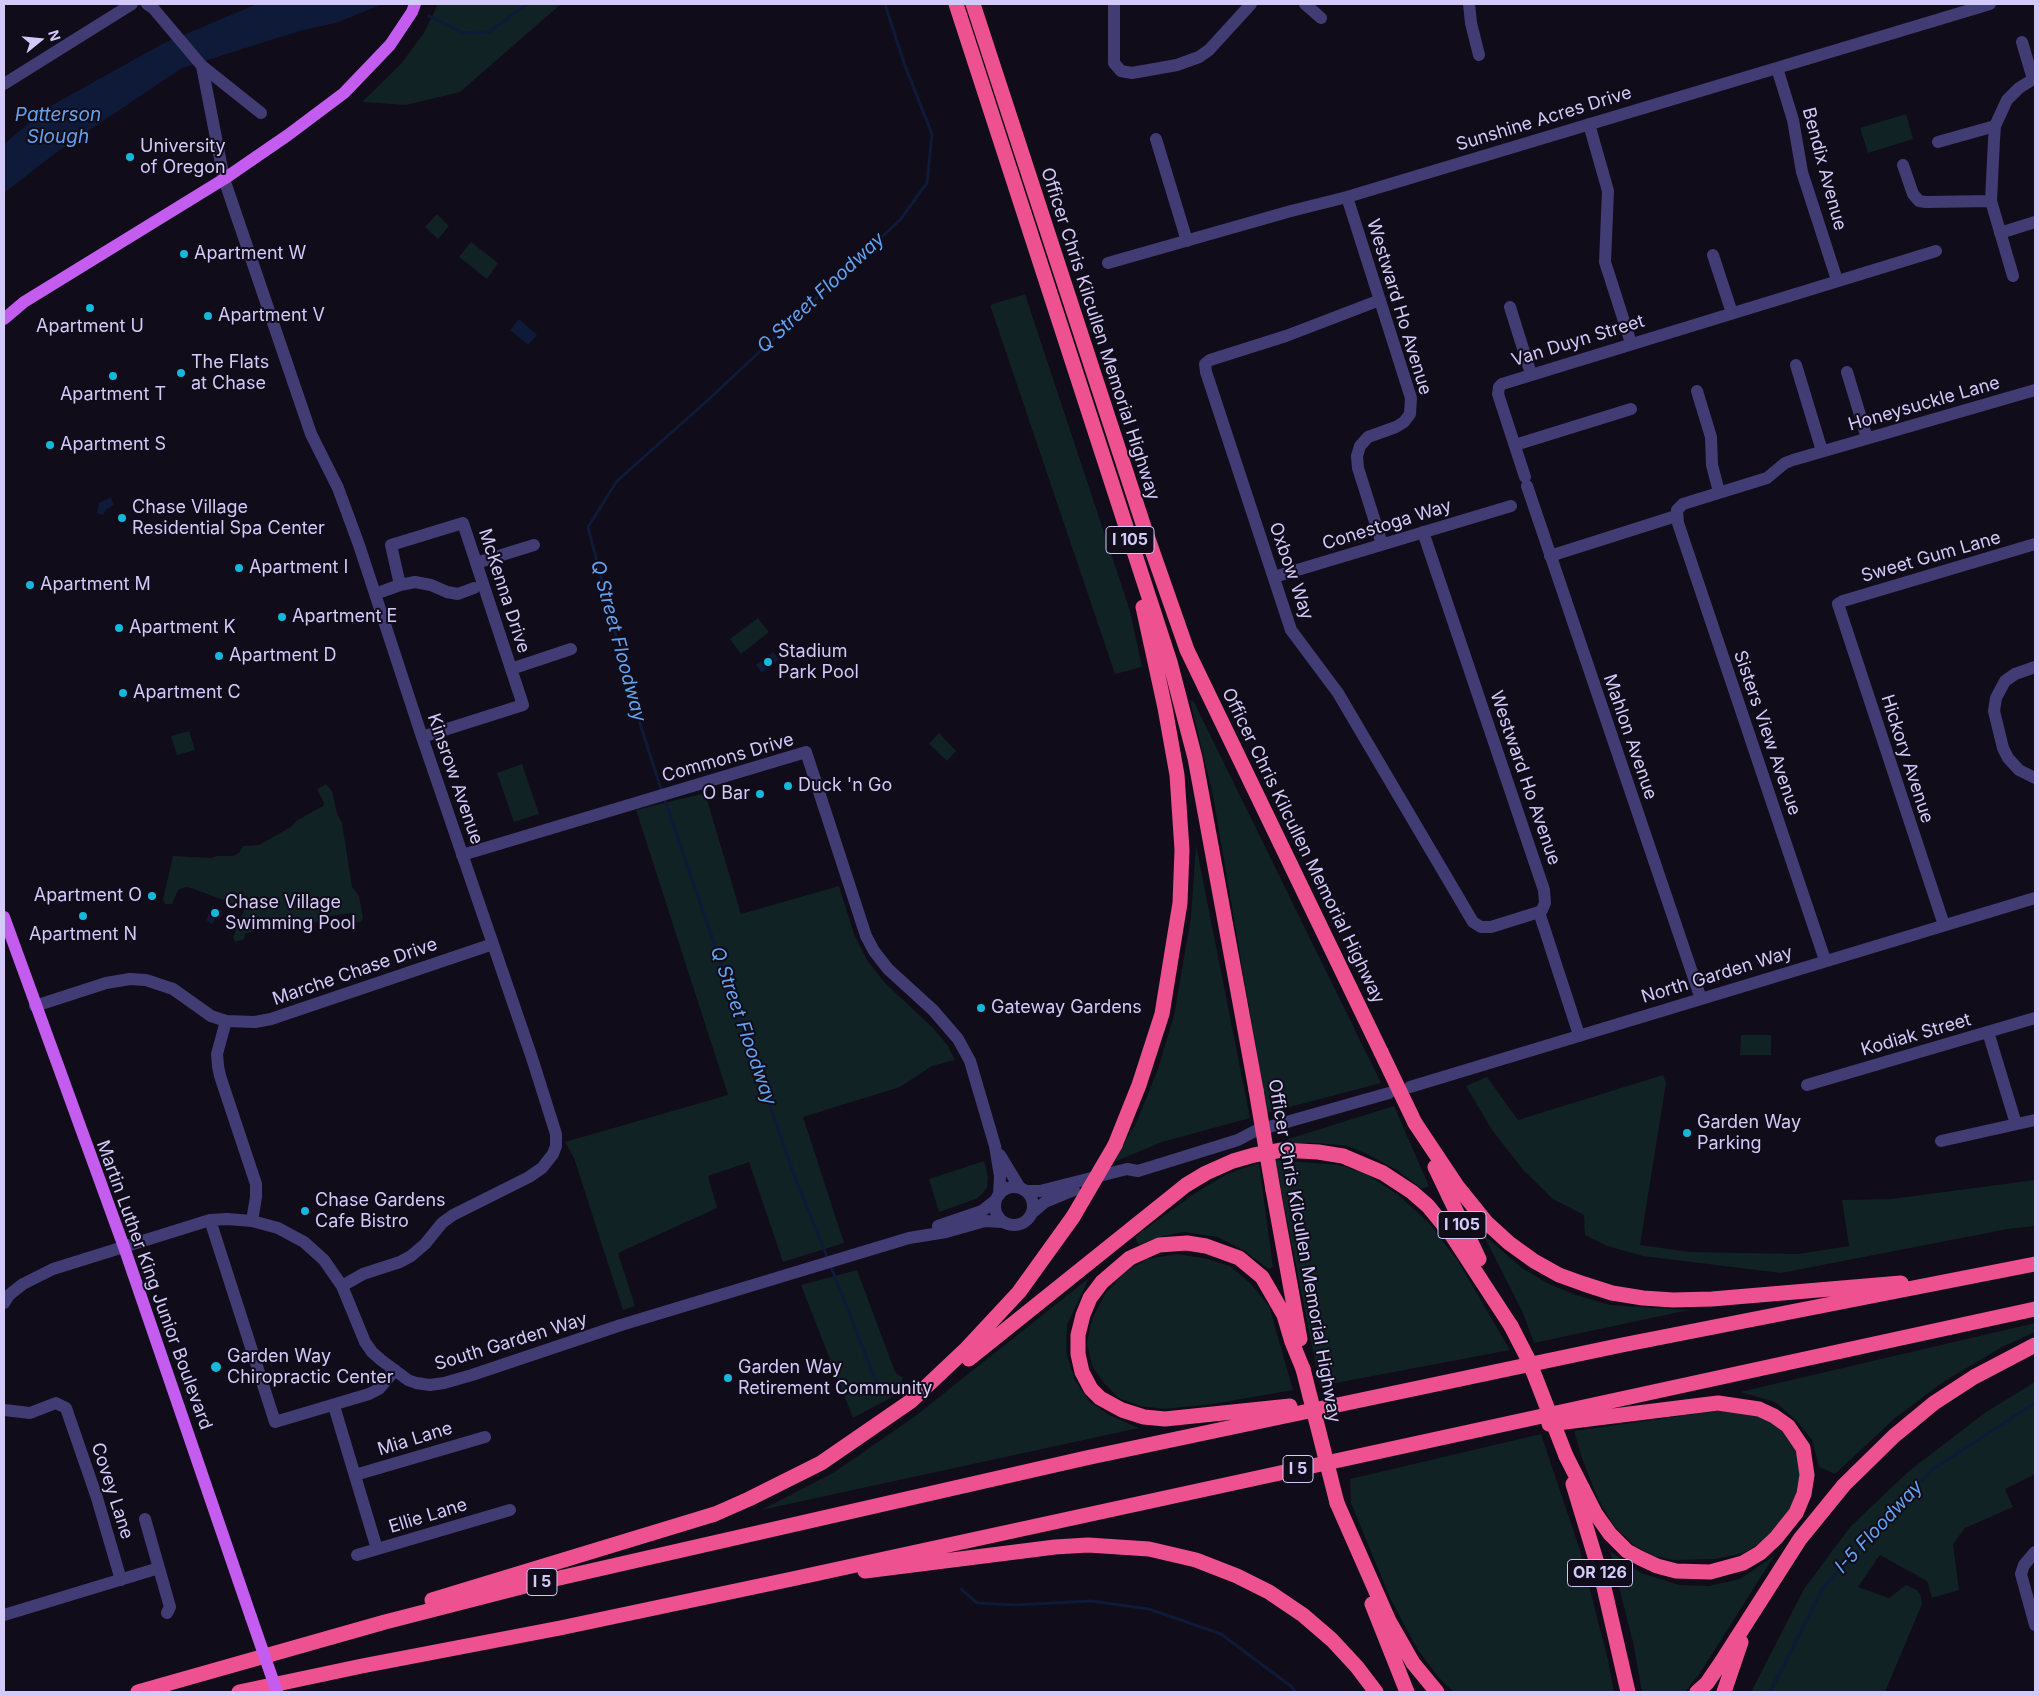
<!DOCTYPE html>
<style>
body{margin:0}
#map{position:relative;width:2039px;height:1696px;overflow:hidden;background:#100c1a;font-family:Inter,sans-serif}
canvas{display:block}
.frame{position:absolute;inset:0;border:5px solid #d3cafa;pointer-events:none}
.north{position:absolute;left:15px;top:15px;width:50px;height:50px;-webkit-text-stroke:4px #100c1a;paint-order:stroke;rotate:73deg;font-size:14px;font-weight:700;line-height:20px;text-align:center;color:#d3cafa}
.north::after{content:'';display:block;margin:auto;width:18px;height:22px;background:#d3cafa;clip-path:polygon(50% 0,100% 100%,50% 72%,0 100%)}
</style>
<div id="map">
<canvas width="2039" height="1696"></canvas>
<div class="frame"></div>
<div class="north">N</div>
</div>
<script>
const ctx = document.querySelector('canvas').getContext('2d');
ctx.lineJoin = 'round';
function paint(path, color) {
  ctx.fillStyle = color;
  ctx.fill(path, 'evenodd');
}
function shape(rows) {
  const path = new Path2D();
  for (const r of rows) {
    if (r.length === 3) {
      path.moveTo(r[0] + r[2], r[1]);
      path.arc(r[0], r[1], r[2], 0, 2 * Math.PI);
      continue;
    }
    path.moveTo(r[0], r[1]);
    for (let i = 2; i < r.length; i += 2) path.lineTo(r[i], r[i + 1]);
  }
  return path;
}
function stroke(path, color, width, dash) {
  ctx.strokeStyle = color;
  ctx.lineWidth = width;
  ctx.lineCap = dash ? 'butt' : 'round';
  ctx.setLineDash(dash || []);
  ctx.stroke(path);
}
function drawText(font, color, halo, rows, align = 'center') {
  ctx.font = font + ' Inter,sans-serif';
  ctx.lineWidth = 4;
  ctx.setLineDash([]);
  ctx.textBaseline = 'middle';
  ctx.strokeStyle = halo;
  ctx.fillStyle = color;
  for (const [text, x, y, turn = 0] of rows) {
    ctx.save();
    ctx.translate(x, y);
    ctx.rotate((+turn || 0) * Math.PI / 180);
    ctx.textAlign = isNaN(turn) ? turn : align;
    if (halo) ctx.strokeText(text, 0, 0);
    ctx.fillText(text, 0, 0);
    ctx.restore();
  }
}
paint(shape([
 [438,4,561,4,460,92,406,105,362,102,400,65,424,33],
 [1906,114,1913,139,1868,153,1860,128],
 [437,214,449,226,438,239,425,227],
 [471,242,498,263,487,279,459,257],
 [1025,294,1130,611,1142,667,1115,674,990,305],
 [758,618,769,632,741,654,730,639],
 [1190,700,1194,702,1381,1083,1267,1113,1213,796],
 [189,731,195,750,177,755,171,736],
 [939,733,956,751,947,761,929,744],
 [522,764,539,814,514,822,497,773],
 [326,784,332,791,337,813,342,823,352,887,359,896,363,918,361,922,356,922,351,913,330,916,323,921,283,926,275,925,245,934,244,939,235,942,233,937,245,908,191,888,186,887,178,890,172,904,165,904,163,899,173,856,210,858,217,856,233,856,239,853,243,846,259,845,291,827,296,821,323,806,324,803,317,789],
 [705,793,741,914,839,886,854,934,867,960,885,983,934,1029,948,1046,955,1060,932,1066,900,1087,803,1117,844,1243,783,1262,749,1162,708,1176,717,1208,618,1253,635,1306,623,1310,574,1158,565,1142,728,1095,636,810],
 [1196,845,1250,1118,1162,1142,1114,1162,1137,1121,1158,1069,1174,1015,1191,917],
 [1741,1035,1771,1035,1771,1055,1740,1055],
 [1663,1075,1666,1083,1640,1245,1690,1252,1798,1254,1849,1246,1842,1200,1891,1199,2035,1180,2035,1226,2008,1229,1781,1273,1643,1256,1607,1246,1585,1235,1584,1215,1553,1199,1523,1170,1492,1130,1466,1086,1487,1077,1518,1120],
 [1394,1106,1429,1186,1422,1189,1397,1170,1365,1153,1348,1146,1318,1143,1289,1143,1288,1139],
 [1275,1160,1339,1165,1365,1173,1397,1194,1428,1222,1458,1261,1510,1350,1320,1386],
 [984,1161,988,1176,987,1188,982,1194,976,1199,939,1212,929,1179],
 [1259,1163,1273,1267,1268,1269,1245,1251,1218,1237,1184,1232,1159,1237,1139,1245,1135,1237,1195,1193,1227,1174],
 [1483,1234,1522,1268,1549,1284,1576,1295,1610,1305,1689,1310,1534,1343,1523,1313],
 [1177,1254,1208,1259,1230,1266,1251,1284,1269,1306,1293,1390,1213,1404,1164,1409,1140,1406,1119,1398,1104,1383,1092,1366,1087,1343,1092,1319,1105,1294,1124,1273,1148,1259],
 [857,1270,895,1372,903,1378,894,1396,853,1418,801,1285],
 [1089,1278,1067,1325,1066,1352,1075,1380,1089,1401,1109,1415,1139,1428,761,1510,833,1473,914,1417],
 [2035,1323,2035,1332,2002,1347,1943,1382,1895,1418,1835,1474,1819,1467,1812,1440,1795,1419,1775,1402,1740,1392],
 [2035,1382,2035,1474,2005,1489,2013,1507,1965,1528,1953,1544,1959,1590,1932,1598,1927,1581,1880,1555,1858,1587,1889,1598,1906,1585,1917,1590,1921,1596,1922,1604,1885,1692,1751,1692,1804,1589,1850,1527,1909,1471,1986,1412],
 [1723,1410,1749,1413,1772,1421,1783,1431,1793,1444,1799,1461,1799,1480,1795,1500,1781,1524,1762,1542,1744,1553,1715,1559,1673,1560,1654,1556,1635,1546,1614,1526,1598,1499,1582,1458,1574,1431],
 [1541,1434,1579,1547,1608,1660,1614,1692,1454,1692,1439,1678,1418,1650,1391,1600,1351,1503,1350,1479],
 [1610,1551,1641,1573,1679,1585,1709,1586,1740,1579,1774,1556,1700,1673,1685,1692,1642,1692,1633,1642]
]), '#102223');
paint(shape([
 [257,4,383,4,336,23,303,30,182,68,57,152,4,193,4,144,47,108,162,44],
 [519,319,537,335,528,345,510,330],
 [109,498,111,498,114,505,107,509,103,515,97,513,99,503],
 [773,652,779,659,762,673,756,665],
 [212,906,223,911,221,917,217,916,212,924,206,920]
]), '#0e1a37');
stroke(shape([
 [429,16,463,33,489,32,527,4],
 [662,792,634,705,588,527,617,481,708,400,900,220,927,183,932,134,904,63,885,4],
 [664,798,793,1172,828,1259],
 [830,1264,878,1387],
 [961,1589,977,1603,1015,1605,1091,1601,1149,1609,1221,1634,1292,1687,1295,1692],
 [1770,1692,1823,1588,1933,1469,2035,1403]
]), '#0e1a37', 3);
stroke(shape([
 [147,4,153,8,202,66,261,113],
 [1114,4,1114,63,1121,71,1132,73,1177,65,1199,57,1209,50,1251,4],
 [1305,4,1321,18],
 [1469,4,1471,23,1479,55],
 [2022,42,2033,79],
 [202,66,224,179,311,434,338,488,359,545,422,737,532,1058,556,1134,556,1146,553,1154,542,1168,529,1177,453,1215,442,1223,425,1244,411,1256,400,1262,363,1274,342,1286],
 [1777,68,1793,120,1802,172,1837,280],
 [4,84,132,4],
 [1589,124,1608,191,1605,262,1631,343],
 [1156,139,1187,241],
 [1938,142,1995,126],
 [1903,165,1913,194,1919,201,1926,202,1991,201],
 [1347,197,1411,398,1410,414,1404,422,1396,427,1368,437,1360,446,1357,456,1358,468,1382,544],
 [2000,233,2035,222],
 [1713,255,1732,313],
 [1108,263,1291,211,1347,197,1990,4],
 [2013,276,1991,201,1994,140,1995,126,2007,100,2019,88,2035,78],
 [1380,300,1286,336,1210,360,1205,364,1206,372,1291,630,1338,693,1473,922,1481,927,1491,927,1539,912],
 [1510,307,1531,374],
 [1796,365,1822,451],
 [1847,372,1867,438],
 [1697,391,1711,437,1712,465,1719,492],
 [1515,445,1631,409],
 [1525,477,1498,394,1499,387,1502,384,1936,251],
 [1527,486,1701,999],
 [1423,532,1544,890,1545,903,1542,910,1539,912,1579,1035],
 [1550,556,1676,516],
 [476,563,534,545],
 [1274,577,1511,506],
 [400,585,415,582,431,585,447,592,458,594,474,588],
 [375,594,400,585,391,545,463,523,523,705,422,737],
 [2035,667,2015,674,2005,681,1996,698,1994,711,2003,748,2008,758,2019,770,2035,778],
 [511,669,571,649],
 [462,855,806,752,866,936,874,951,888,969,933,1010,958,1039,970,1061,995,1146,1000,1176,999,1195],
 [1944,925,1838,604,1843,601,2035,544],
 [1825,960,1678,523,1677,510,1683,504,1767,478,1785,463,1793,460,2035,390],
 [35,1006,106,983,130,979,146,980,173,989,211,1016,226,1021,255,1022,271,1019,493,944],
 [226,1021,217,1054,218,1066,220,1076,256,1184,256,1197,252,1221],
 [1988,1032,2016,1124],
 [1807,1085,2035,1018],
 [1410,1087,2035,898],
 [1269,1127,1389,1093],
 [1941,1141,2035,1120],
 [1000,1155,1020,1188],
 [1014,1206,19],
 [1026,1191,1040,1191,1127,1169,1138,1171,1238,1140,1255,1131],
 [1032,1213,1045,1202,1074,1190],
 [210,1220,275,1422,369,1394,379,1389,395,1370],
 [938,1226,982,1211,996,1200],
 [4,1303,9,1295,23,1284,53,1269,210,1220,227,1219,252,1221,278,1228,304,1242,324,1260,342,1286,365,1342,372,1352,381,1360,408,1380,416,1383,430,1385,444,1383,472,1375,621,1325,909,1238,946,1232,985,1221,1002,1222],
 [334,1406,377,1549],
 [4,1410,30,1413,56,1403,66,1408,97,1498,121,1580],
 [355,1475,485,1437],
 [145,1519,170,1607,167,1613],
 [2035,1552,2024,1565,2021,1574,2035,1625],
 [357,1555,510,1510],
 [4,1615,159,1568]
]), '#423c74', 12);
stroke(shape([
 [4,319,24,302,224,179,288,135,344,93,390,45,412,12,415,4],
 [4,917,124,1247,251,1617]
]), '#c45cef', 12);
stroke(shape([
 [956,4,1170,662,1195,758,1256,1090],
 [973,4,1145,530,1187,650,1381,1052],
 [1415,1123,1457,1186,1486,1222,1509,1243,1534,1261,1559,1275,1584,1284,1612,1293,1643,1298,1673,1300,1712,1299,1901,1283],
 [1115,1145,1139,1085,1162,1014,1180,903,1182,850,1177,775,1165,708,1143,607],
 [1435,1167,1479,1259],
 [1273,1190,1300,1339],
 [969,1359,1186,1185,1206,1173,1233,1161,1254,1155,1282,1150,1318,1152,1343,1156,1383,1173,1412,1192,1428,1206,1451,1234,1511,1326],
 [1290,1406,1165,1419,1144,1417,1122,1410,1100,1398,1091,1389,1082,1372,1078,1354,1078,1335,1083,1315,1090,1298,1102,1282,1130,1258,1159,1245,1187,1243,1206,1246,1239,1258,1262,1277,1284,1315,1292,1342,1303,1369],
 [1549,1424,1718,1403,1759,1409,1774,1416,1788,1426,1803,1448,1807,1475,1804,1494,1796,1513,1776,1538,1760,1553,1743,1563,1710,1572,1676,1571,1657,1566,1640,1558,1627,1551,1610,1534,1595,1513,1566,1456],
 [1573,1484,1603,1583,1628,1692],
 [1337,1503,1389,1621,1413,1663,1437,1692],
 [865,1571,1055,1547,1088,1545,1149,1549,1196,1560,1237,1576,1269,1592,1303,1615,1332,1640,1357,1667,1376,1692],
 [432,1600,715,1514,749,1499,821,1463,911,1401,965,1350,1019,1292,1073,1217],
 [1372,1604,1407,1692],
 [138,1692,385,1622,533,1584,1086,1458,1622,1345,2035,1264],
 [239,1692,362,1666,560,1628,792,1579,2035,1309],
 [1697,1692,1707,1683,1720,1664,1800,1539,1844,1485,1894,1436,1934,1403,1974,1377,2035,1345],
 [1724,1692,1741,1642]
]), '#ee518f', 15);
stroke(shape([
 [251,1617,277,1692]
]), '#c45cef', 12);
stroke(shape([
 [1381,1052,1415,1123],
 [1256,1090,1273,1190],
 [1073,1217,1115,1145],
 [1511,1326,1529,1361,1566,1456],
 [1303,1369,1337,1503]
]), '#ee518f', 15);
for (const [x, y, r, color] of [
 [130,157,5,"#15b7db"],
 [184,254,5,"#15b7db"],
 [90,308,5,"#15b7db"],
 [208,316,5,"#15b7db"],
 [181,373,5,"#15b7db"],
 [113,376,5,"#15b7db"],
 [50,445,5,"#15b7db"],
 [122,518,5,"#15b7db"],
 [239,568,5,"#15b7db"],
 [30,585,5,"#15b7db"],
 [282,617,5,"#15b7db"],
 [119,628,5,"#15b7db"],
 [219,656,5,"#15b7db"],
 [768,662,5,"#15b7db"],
 [123,693,5,"#15b7db"],
 [788,786,5,"#15b7db"],
 [760,794,5,"#15b7db"],
 [152,896,5,"#15b7db"],
 [215,913,5,"#15b7db"],
 [83,916,5,"#15b7db"],
 [981,1008,5,"#15b7db"],
 [1687,1133,5,"#15b7db"],
 [305,1211,5,"#15b7db"],
 [216,1367,6,"#15b7db"],
 [728,1378,5,"#15b7db"]
]) {
  const dot = new Path2D();
  dot.arc(x, y, r, 0, 2 * Math.PI);
  ctx.fillStyle = color;
  ctx.fill(dot);
  stroke(dot, '#100c1a', 2);
}
for (const [x, y, w] of [
 [1130,540,48],
 [1462,1225,48],
 [1298,1469,30],
 [1600,1573,65],
 [542,1582,30]
]) {
  const box = new Path2D();
  box.roundRect(x - w / 2, y - 13.5, w, 27, 4);
  ctx.fillStyle = '#100c1a';
  ctx.fill(box);
  stroke(box, '#d3cafa', 1);
}
drawText('bold 16px', '#d3cafa', null, [
 ["I 105",1130,540],
 ["I 105",1462,1225],
 ["I 5",1298,1469],
 ["OR 126",1600,1573],
 ["I 5",542,1582]
]);
drawText('18px', '#d3cafa', '#100c1a', [
 ["Sunshine Acres Drive",1544,119,-17],
 ["Bendix Avenue",1824,169,75],
 ["Westward Ho Avenue",1399,307,73],
 ["Officer Chris Kilcullen Memorial Highway",1100,334,72],
 ["Van Duyn Street",1578,341,-17],
 ["Honeysuckle Lane",1924,404,-16],
 ["Conestoga Way",1387,525,-17],
 ["Sweet Gum Lane",1931,557,-16],
 ["Oxbow Way",1291,571,71],
 ["McKenna Drive",504,591,72],
 ["Sisters View Avenue",1767,733,71],
 ["Mahlon Avenue",1630,737,71],
 ["Commons Drive",728,758,-16],
 ["Hickory Avenue",1907,759,72],
 ["Westward Ho Avenue",1525,778,71],
 ["Kinsrow Avenue",455,779,71],
 ["Officer Chris Kilcullen Memorial Highway",1303,846,64],
 ["Marche Chase Drive",355,972,-19],
 ["North Garden Way",1717,975,-17],
 ["Kodiak Street",1916,1035,-16],
 ["Officer Chris Kilcullen Memorial Highway",1304,1251,80],
 ["Martin Luther King Junior Boulevard",154,1285,70],
 ["South Garden Way",511,1342,-17],
 ["Mia Lane",415,1439,-17],
 ["Covey Lane",112,1491,72],
 ["Ellie Lane",428,1516,-17]
]);
drawText('18px', '#d3cafa', '#100c1a', [
 ["University",140,147],
 ["of Oregon",140,168],
 ["Apartment W",194,254],
 ["Apartment V",218,316],
 ["Apartment U",90,327,"center"],
 ["The Flats",191,363],
 ["at Chase",191,384],
 ["Apartment T",113,395,"center"],
 ["Apartment S",60,445],
 ["Chase Village",132,508],
 ["Residential Spa Center",132,529],
 ["Apartment I",249,568],
 ["Apartment M",40,585],
 ["Apartment E",292,617],
 ["Apartment K",129,628],
 ["Stadium",778,652],
 ["Park Pool",778,673],
 ["Apartment D",229,656],
 ["Apartment C",133,693],
 ["Duck 'n Go",798,786],
 ["O Bar",750,794,"right"],
 ["Apartment O",142,896,"right"],
 ["Chase Village",225,903],
 ["Swimming Pool",225,924],
 ["Apartment N",83,935,"center"],
 ["Gateway Gardens",991,1008],
 ["Garden Way",1697,1123],
 ["Parking",1697,1144],
 ["Chase Gardens",315,1201],
 ["Cafe Bistro",315,1222],
 ["Garden Way",227,1357],
 ["Chiropractic Center",227,1378],
 ["Garden Way",738,1368],
 ["Retirement Community",738,1389]
], 'left');
drawText('italic 19px', '#62a3f0', '#100c1a', [
 ["Patterson",58,115],
 ["Slough",58,137],
 ["Q Street Floodway",821,293,-43],
 ["Q Street Floodway",618,641,75],
 ["Q Street Floodway",743,1026,71],
 ["I-5 Floodway",1879,1527,-47]
]);
</script>
